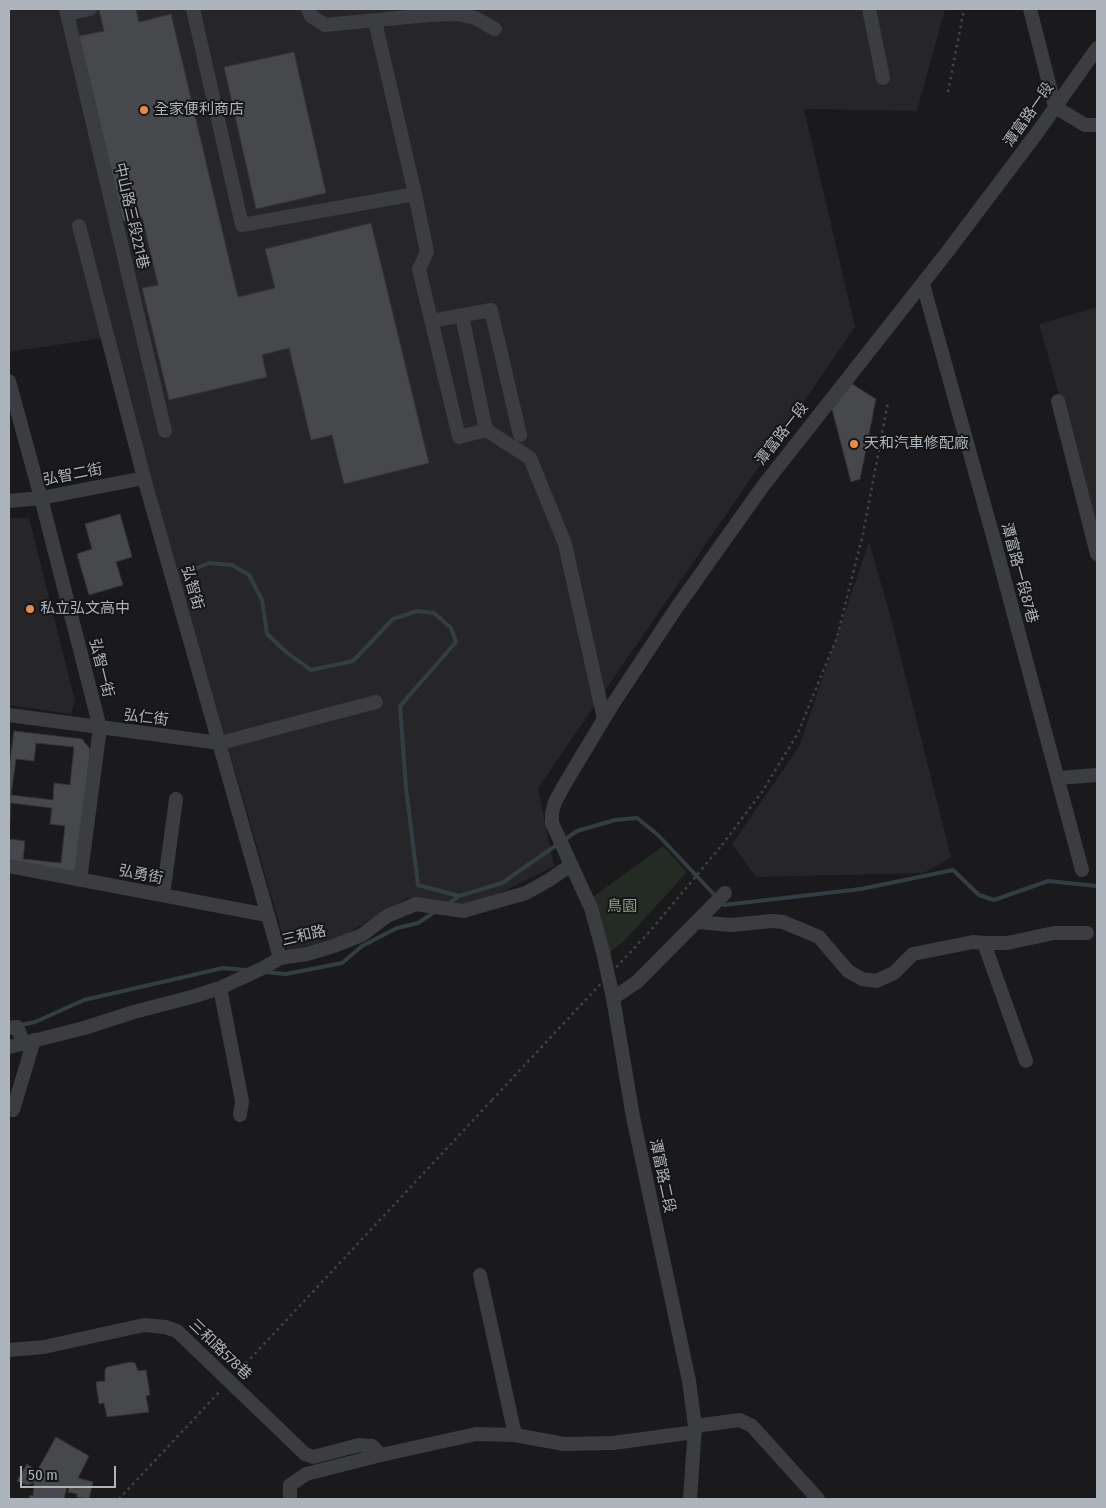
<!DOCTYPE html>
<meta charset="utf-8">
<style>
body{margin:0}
#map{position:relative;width:1106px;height:1508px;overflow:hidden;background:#1a1a1c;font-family:"Fira Sans Condensed",sans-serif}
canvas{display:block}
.frame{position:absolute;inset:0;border:10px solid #adb4ba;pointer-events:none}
.scale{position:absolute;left:20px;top:1466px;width:96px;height:22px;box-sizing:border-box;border:2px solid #adb4ba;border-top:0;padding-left:6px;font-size:15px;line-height:18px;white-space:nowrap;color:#adb4ba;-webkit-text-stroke:4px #151517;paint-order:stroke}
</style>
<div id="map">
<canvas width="1106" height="1508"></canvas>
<div class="frame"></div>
<div class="scale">50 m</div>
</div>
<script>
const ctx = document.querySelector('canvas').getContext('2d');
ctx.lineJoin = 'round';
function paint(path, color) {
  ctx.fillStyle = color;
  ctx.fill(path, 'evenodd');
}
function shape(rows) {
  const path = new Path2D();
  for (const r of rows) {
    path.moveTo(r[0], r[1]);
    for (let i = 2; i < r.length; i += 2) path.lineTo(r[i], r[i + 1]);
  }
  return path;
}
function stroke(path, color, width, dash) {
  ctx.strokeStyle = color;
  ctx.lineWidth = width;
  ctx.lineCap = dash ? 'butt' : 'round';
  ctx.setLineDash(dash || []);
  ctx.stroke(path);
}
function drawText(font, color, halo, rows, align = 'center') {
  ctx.font = font + ' "Fira Sans Condensed","Noto Sans TC",sans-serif';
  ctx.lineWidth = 4;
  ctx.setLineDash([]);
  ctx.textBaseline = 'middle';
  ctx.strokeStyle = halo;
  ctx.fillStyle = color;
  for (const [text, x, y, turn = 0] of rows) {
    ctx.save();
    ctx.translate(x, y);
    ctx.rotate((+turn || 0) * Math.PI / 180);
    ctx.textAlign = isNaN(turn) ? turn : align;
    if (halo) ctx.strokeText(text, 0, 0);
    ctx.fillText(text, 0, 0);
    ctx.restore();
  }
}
paint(shape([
 [9,9,945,9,917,111,804,109,855,327,538,788,554,866,474,906,407,898,336,940,287,950,109,337,9,352],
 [1097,307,1097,529,1039,324],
 [9,518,29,518,75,701,71,714,9,705],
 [869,542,889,611,951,857,924,873,756,877,732,844,799,747]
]), '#262629');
paint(shape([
 [663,846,687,872,625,940,609,953,593,897]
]), '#242b24');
stroke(shape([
 [190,571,209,563,232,565,249,575,262,600,267,634,286,652,311,670,353,661,393,619,417,611,434,613,451,628,456,642,400,706,406,788,418,885,459,896,502,883,558,844],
 [564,840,577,831,615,820,637,818,658,835,724,905,861,889,953,870,979,895,994,900,1048,881,1097,886],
 [447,905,459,896],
 [264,972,286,974,342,963,362,946,397,928,418,923,436,911],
 [21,1025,35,1022,84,1000,223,968,247,970]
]), '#323e41', 4);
const building = shape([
 [103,9,136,9,139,22,171,14,238,297,275,288,265,249,371,223,429,463,344,484,332,435,311,440,289,348,262,355,267,377,169,400,142,288,158,285,142,217,123,221,79,36,104,31,99,10,103,9],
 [294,52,326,193,256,209,224,67,294,52],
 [852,384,876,399,860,479,851,482,832,409,852,384],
 [120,514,132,557,116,562,123,585,89,595,77,554,92,549,85,524,120,514],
 [14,731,82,739,90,749,78,872,9,870,9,769,14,731],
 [36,743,74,747,70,785,54,783,53,800,11,795,16,759,34,761,36,743],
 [11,803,52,808,50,824,65,826,61,863,23,859,25,841,9,839,11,803],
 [131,1362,135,1363,138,1371,146,1370,150,1395,146,1396,149,1412,107,1417,104,1403,99,1404,96,1382,105,1381,105,1370,107,1367,131,1362],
 [56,1437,89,1456,78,1478,93,1482,89,1499,77,1497,77,1494,68,1492,69,1487,67,1486,64,1499,29,1499,30,1495,33,1496,34,1483,27,1485,17,1481,27,1464,37,1471,56,1437]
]);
paint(building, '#47484b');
stroke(building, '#343537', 1);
stroke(shape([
 [948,92,964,9],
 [722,845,762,792,798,733,837,637,863,534,888,402],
 [237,1373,492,1100],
 [119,1499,221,1390]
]), '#414447', 2.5, [2.5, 4]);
stroke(shape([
 [66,9,165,431],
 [193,9,242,225,415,194,375,21],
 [308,9,311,16,325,25,429,15,458,14,475,18,495,29],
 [869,9,883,78],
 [1030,9,1055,107,1085,125,1097,125],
 [67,14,90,9],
 [415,194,427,252,419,269,459,437,486,430,530,458,565,544,604,719],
 [79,226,144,478,280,958],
 [923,284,994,540,1082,870],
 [462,316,486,430],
 [431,321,491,310,520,435],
 [9,381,41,498,100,728,80,880],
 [1058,401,1097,554],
 [9,501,41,498,144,478],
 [9,715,220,743,376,702],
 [1058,778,1097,775],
 [9,866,267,915],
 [163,895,176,799],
 [697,922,731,925,772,921,783,922,819,937,848,971,862,979,876,981,894,973,913,954,973,942,984,943,1026,1061],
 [984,943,1007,943,1054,933,1087,933],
 [220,988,242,1101,240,1115],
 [613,998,637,982,725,893],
 [9,1028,17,1027,24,1044],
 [9,1047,84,1028,134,1012,195,996,220,988,263,968,280,958,307,954,331,947,362,935,387,916,416,904,463,911,526,893,549,880,571,865],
 [13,1110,34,1040],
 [480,1275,515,1435],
 [9,1350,44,1347,144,1325,165,1327,177,1331,305,1454,313,1457,359,1445,372,1446,381,1455],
 [695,1426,740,1420,752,1426,818,1499],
 [290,1499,290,1485,306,1474,381,1455,476,1434,515,1435,564,1444,613,1443,695,1432],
 [690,1499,695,1426,689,1381,633,1117,613,998,603,952,591,908,552,823,552,813,555,802,563,787,611,707,675,610,763,486,948,251,1037,133,1097,48]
]), '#3b3d40', 14);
stroke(shape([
 [492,1100,651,930,722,845]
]), '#414447', 2.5, [2.5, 4]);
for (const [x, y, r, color] of [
 [144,110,5,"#e78c46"],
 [854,444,5,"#e78c46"],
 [30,609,5,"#e78c46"]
]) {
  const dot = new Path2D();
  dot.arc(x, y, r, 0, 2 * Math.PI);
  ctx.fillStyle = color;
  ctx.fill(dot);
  stroke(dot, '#151517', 2);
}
drawText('15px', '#adb4ba', '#151517', [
 ["全家便利商店",154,110],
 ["天和汽車修配廠",864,444],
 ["私立弘文高中",40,609]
], 'left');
drawText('15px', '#adb4ba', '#151517', [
 ["潭富路一段",1029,115,-55],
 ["中山路三段221巷",131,216,77],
 ["潭富路一段",782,434,-52],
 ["弘智二街",73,475,-11],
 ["潭富路一段87巷",1019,573,75],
 ["弘智街",192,588,74],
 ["弘智一街",101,668,76],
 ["弘仁街",146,718,7],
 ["弘勇街",141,875,11],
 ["三和路",304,936,-13],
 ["潭富路二段",662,1176,78],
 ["三和路578巷",220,1350,44]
]);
drawText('15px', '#8aa485', '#151517', [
 ["鳥園",622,907]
]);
</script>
